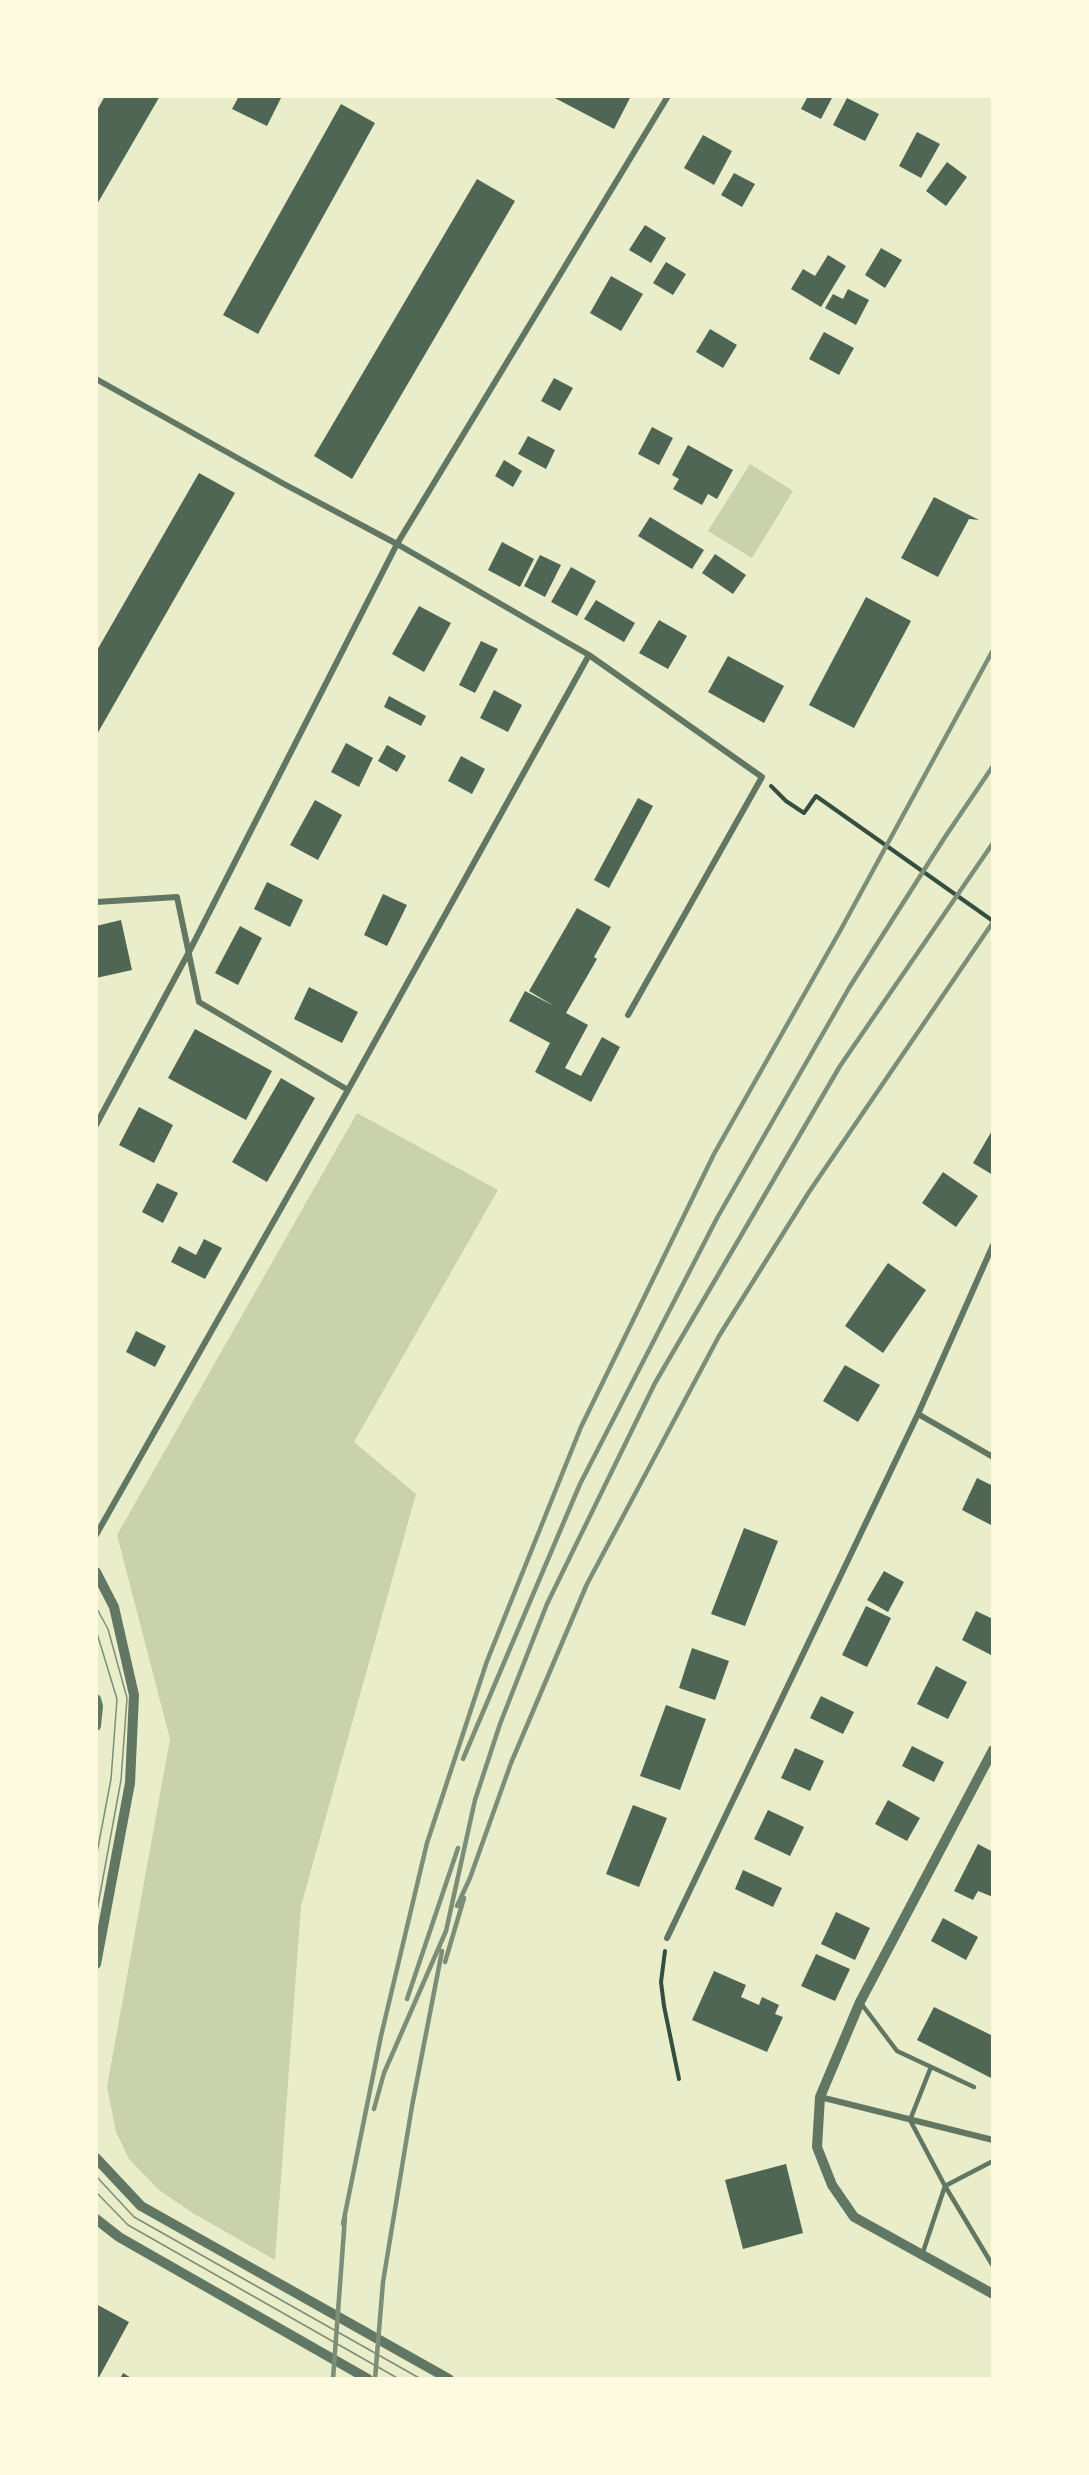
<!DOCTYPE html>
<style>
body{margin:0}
#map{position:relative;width:1089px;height:2475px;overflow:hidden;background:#e9edc9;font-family:"Sofia Sans Condensed",sans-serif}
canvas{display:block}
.frame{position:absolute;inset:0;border:98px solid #fefae0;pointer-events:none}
</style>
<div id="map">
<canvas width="1089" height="2475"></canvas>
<div class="frame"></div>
</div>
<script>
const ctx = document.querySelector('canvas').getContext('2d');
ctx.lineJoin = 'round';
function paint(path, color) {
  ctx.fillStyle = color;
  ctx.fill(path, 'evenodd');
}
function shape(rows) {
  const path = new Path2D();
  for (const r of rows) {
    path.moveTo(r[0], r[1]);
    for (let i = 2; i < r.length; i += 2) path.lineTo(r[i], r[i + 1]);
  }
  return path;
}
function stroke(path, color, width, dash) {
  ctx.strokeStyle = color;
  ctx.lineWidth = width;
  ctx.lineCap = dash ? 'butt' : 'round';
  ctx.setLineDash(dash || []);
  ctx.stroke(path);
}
paint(shape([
 [750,464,793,491,752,558,708,531],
 [357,1113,498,1190,354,1442,416,1494,301,1906,275,2260,191,2212,159,2190,129,2159,116,2132,107,2087,170,1739,117,1535]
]), '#cad2ad');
paint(shape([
 [105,96,160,96,96,206,96,112],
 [239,96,282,96,267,126,232,109],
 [551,96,631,96,614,129],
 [808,96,833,96,821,119,801,109],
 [847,98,879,114,865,141,833,125],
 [341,104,375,123,258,334,223,315],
 [917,132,940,144,921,178,899,166],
 [703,135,732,151,714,185,684,168],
 [947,162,967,177,946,206,926,191],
 [734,173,755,184,742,207,721,195],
 [477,179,515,201,352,479,314,456],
 [645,225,666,238,651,263,629,250],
 [881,248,902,260,885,288,865,275],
 [828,255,846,266,821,307,791,289,803,269,815,276],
 [666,262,686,274,673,295,653,283],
 [611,276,643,294,621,331,590,313],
 [848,289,869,300,856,325,825,308,833,294,843,299],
 [710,329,737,345,723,368,696,352],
 [824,332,854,348,839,375,809,359],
 [554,378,573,388,560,411,541,401],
 [652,427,673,438,659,465,638,454],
 [528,436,555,450,546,469,518,454],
 [688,445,733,470,717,499,708,494,702,505,673,489,679,479,672,475],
 [504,460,522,471,513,487,495,476],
 [199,473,235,493,96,736,96,652],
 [934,497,979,520,969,519,938,577,901,558],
 [650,517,704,550,692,569,638,536],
 [502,542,534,559,520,587,488,570],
 [715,554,746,575,733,594,702,573],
 [540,555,561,565,545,597,524,586],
 [571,567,596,581,577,616,551,602],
 [866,597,911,621,854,728,809,705],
 [596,600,635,623,624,642,584,619],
 [419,606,451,623,424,672,392,654],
 [659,620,687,636,668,669,639,653],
 [481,641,498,649,475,693,459,685],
 [728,656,784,686,764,723,708,692],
 [494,690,522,705,508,732,480,718],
 [389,696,426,716,421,726,384,707],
 [346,743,373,758,359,787,331,772],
 [387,745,406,756,397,772,378,761],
 [461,756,485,769,472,794,448,781],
 [638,798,653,806,609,888,594,880],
 [315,800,342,815,318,860,290,845],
 [267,882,303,900,290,927,254,909],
 [383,894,407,905,387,946,364,935],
 [577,908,611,927,594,957,597,959,566,1013,588,1025,565,1068,581,1076,602,1037,620,1047,591,1102,535,1072,550,1043,509,1021,525,991,554,1006,529,991],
 [121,920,132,970,96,978,96,926],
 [240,926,262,938,238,985,215,973],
 [309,987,358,1012,342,1043,294,1019],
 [195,1029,272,1071,246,1120,168,1078],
 [281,1078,315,1098,267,1182,232,1162],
 [139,1107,173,1125,154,1163,119,1145],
 [993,1129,993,1175,973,1163],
 [943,1172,978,1196,956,1227,922,1203],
 [157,1183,178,1193,163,1223,142,1212],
 [204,1239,222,1248,205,1279,171,1262,179,1246,196,1255],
 [888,1263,926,1290,883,1353,845,1326],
 [136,1331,166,1346,155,1367,126,1352],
 [845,1365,880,1385,858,1422,823,1401],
 [977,1478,993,1486,993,1521,991,1525,962,1510],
 [744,1528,778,1541,745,1626,711,1614],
 [884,1571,904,1582,888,1612,867,1600],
 [866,1606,891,1618,867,1667,842,1655],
 [976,1611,993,1619,993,1656,962,1640],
 [692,1648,729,1661,715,1700,679,1688],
 [936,1666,967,1682,948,1719,917,1704],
 [821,1696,854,1712,843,1734,810,1718],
 [666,1705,706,1719,680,1790,640,1776],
 [912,1746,944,1762,934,1782,902,1766],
 [795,1748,824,1761,810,1791,781,1778],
 [888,1800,920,1818,907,1841,875,1824],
 [633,1805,667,1818,639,1887,606,1874],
 [768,1810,804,1827,790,1856,754,1839],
 [978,1844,993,1852,993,1897,978,1891,973,1900,954,1891],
 [743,1870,782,1888,773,1907,735,1889],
 [836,1912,870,1928,855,1960,821,1944],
 [943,1918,978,1937,966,1960,931,1941],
 [816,1954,850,1969,835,2001,801,1986],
 [714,1971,746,1985,741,1997,759,2005,762,1997,779,2005,775,2014,783,2017,767,2052,692,2020],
 [934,2007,993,2036,993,2079,917,2040],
 [786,2164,803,2233,743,2249,725,2180],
 [96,2304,129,2322,98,2379,96,2379],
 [123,2373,133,2379,120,2379]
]), '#4f6655');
stroke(shape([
 [771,786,786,801,804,813,816,796,993,921],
 [665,1951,661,1982,664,2006,679,2079]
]), '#344e41', 4);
stroke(shape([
 [860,2002,897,2051,974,2087],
 [931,2067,910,2120,945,2186,993,2266],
 [922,2255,945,2186,993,2161]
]), '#617663', 4.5);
stroke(shape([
 [96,379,284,484,397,544,589,655,762,777,628,1015],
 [96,902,177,897,199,1002,348,1090],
 [96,1125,190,950,397,544,668,96],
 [918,1414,993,1457],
 [96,1535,348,1090,589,655],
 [667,1938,918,1414,993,1245],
 [820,2097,993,2140]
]), '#617663', 6);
stroke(shape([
 [96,1572,114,1607,134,1695,130,1783,96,1964],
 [96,1699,98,1706,96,1726],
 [993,1750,860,2002,820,2097,817,2147,832,2185,854,2217,993,2294],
 [96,2158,141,2206,449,2379],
 [96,2219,119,2237,368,2379]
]), '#617663', 10);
stroke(shape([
 [96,1607,108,1629,127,1698,121,1780,96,1916],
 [96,1630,117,1699,111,1779,96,1858],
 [96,2176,134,2217,421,2379],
 [96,2192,128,2225,399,2379]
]), '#7c8e77', 1.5);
stroke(shape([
 [463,1759,580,1484,717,1218,849,988,945,837,993,766],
 [457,1906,470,1878,511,1763,587,1584,719,1336,809,1192,993,922],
 [445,1962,464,1898],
 [407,1999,458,1848],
 [374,2109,384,2073,446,1931,475,1800,500,1724,547,1604,655,1383,840,1066,993,843],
 [343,2224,381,2036,427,1843,487,1661,581,1427,714,1154,840,931,993,650],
 [333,2379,345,2217],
 [375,2379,383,2282,412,2106,442,1951]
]), '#7c8e77', 4.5);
</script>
